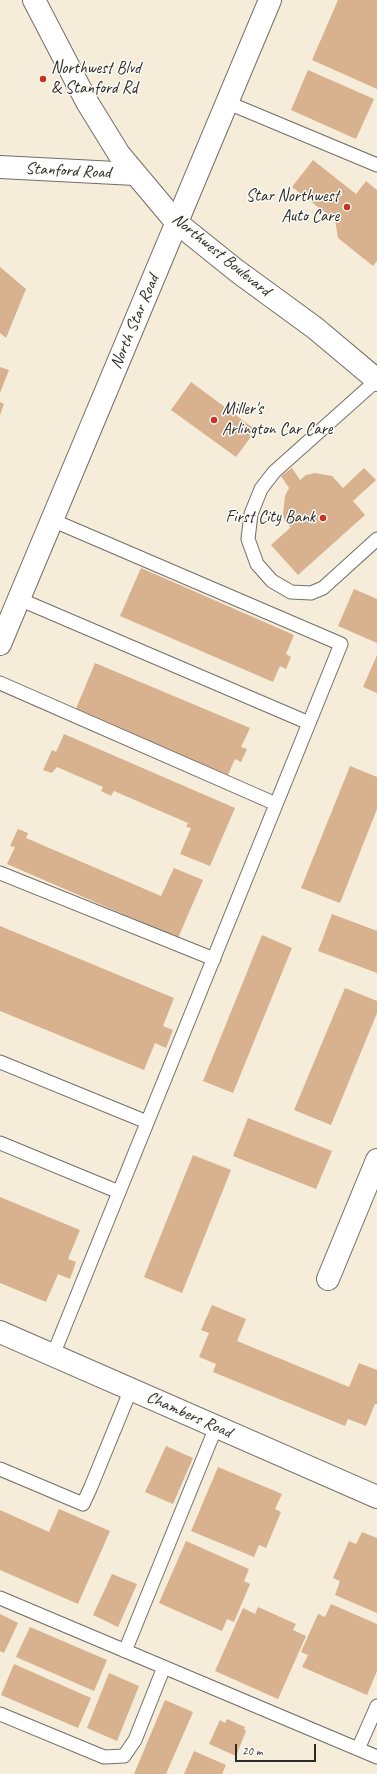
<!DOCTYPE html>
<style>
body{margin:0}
#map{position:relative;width:377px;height:1774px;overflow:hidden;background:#f5ecd9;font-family:Caveat,sans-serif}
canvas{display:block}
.scale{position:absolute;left:235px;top:1744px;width:81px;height:18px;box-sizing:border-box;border:2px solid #2b2b2b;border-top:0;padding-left:5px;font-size:12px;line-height:14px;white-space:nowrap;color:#2b2b2b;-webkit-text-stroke:3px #fdfcf7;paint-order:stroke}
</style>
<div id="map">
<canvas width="377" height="1774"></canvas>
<div class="scale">20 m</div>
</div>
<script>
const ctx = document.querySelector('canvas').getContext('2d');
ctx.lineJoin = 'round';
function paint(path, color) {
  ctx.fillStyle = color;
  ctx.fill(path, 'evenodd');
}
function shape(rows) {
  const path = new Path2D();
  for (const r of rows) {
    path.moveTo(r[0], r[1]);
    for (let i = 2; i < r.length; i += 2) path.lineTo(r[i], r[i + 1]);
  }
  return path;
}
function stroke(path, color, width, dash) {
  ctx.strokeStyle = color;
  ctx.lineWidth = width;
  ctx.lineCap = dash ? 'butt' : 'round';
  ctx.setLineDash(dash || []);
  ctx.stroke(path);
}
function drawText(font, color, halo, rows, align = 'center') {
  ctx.font = font + ' Caveat,sans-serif';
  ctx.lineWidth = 3;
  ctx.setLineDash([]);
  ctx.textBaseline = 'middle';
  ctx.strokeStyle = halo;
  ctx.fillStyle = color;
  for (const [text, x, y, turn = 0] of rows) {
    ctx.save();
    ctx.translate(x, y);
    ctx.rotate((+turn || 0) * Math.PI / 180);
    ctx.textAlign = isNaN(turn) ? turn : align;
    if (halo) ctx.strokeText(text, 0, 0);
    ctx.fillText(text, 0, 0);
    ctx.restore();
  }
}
paint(shape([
 [338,0,377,0,377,89,312,60],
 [308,70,374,99,356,139,291,110],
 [313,160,356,194,366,181,377,190,377,261,373,266,338,238,335,220,292,187],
 [0,267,26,289,6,338,0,333],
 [0,367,9,370,0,393],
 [191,382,256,430,236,457,171,410],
 [0,402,4,404,0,415],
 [292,468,300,480,306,475,315,473,332,476,343,488,364,468,376,480,353,501,365,515,298,575,271,545,291,527,285,522,283,514,285,496,289,488,281,476],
 [141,568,294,635,286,654,291,657,286,669,280,666,273,682,120,616],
 [354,589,377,599,377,643,338,626],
 [377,655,377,693,363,687],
 [95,663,250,728,241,747,247,749,241,762,235,759,228,775,75,711],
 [64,734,235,808,210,866,180,854,191,828,186,827,188,823,114,791,111,796,101,791,103,787,57,767,52,773,43,770,52,750,56,752],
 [350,766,377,777,377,809,340,903,301,888],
 [18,829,28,833,26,838,161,896,174,868,203,880,178,938,7,864,15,847,10,846],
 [332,914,377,931,377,973,318,951],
 [0,926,174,998,163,1026,173,1030,166,1048,155,1043,144,1070,0,1011],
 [262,935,292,948,233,1093,203,1081],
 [345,988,377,1001,377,1013,331,1125,294,1110],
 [248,1118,332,1151,316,1189,233,1156],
 [193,1155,231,1170,182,1293,144,1277],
 [0,1197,80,1230,68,1259,76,1262,70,1279,58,1274,46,1302,0,1283],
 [212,1305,246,1319,237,1341,349,1387,359,1363,377,1370,377,1404,375,1404,366,1426,348,1419,345,1426,213,1372,216,1364,199,1357,209,1333,201,1330],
 [166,1446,193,1458,173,1504,145,1492],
 [218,1467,282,1494,275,1509,281,1512,266,1548,259,1545,254,1557,191,1531],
 [59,1509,110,1531,78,1604,0,1570,0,1510,49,1532],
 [362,1532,377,1538,377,1613,335,1595,340,1581,333,1578,349,1541,356,1544],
 [186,1541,249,1569,244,1581,250,1584,234,1622,227,1619,222,1631,159,1603],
 [112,1574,137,1584,118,1627,93,1615],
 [331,1604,377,1624,377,1671,367,1695,302,1667,308,1655,301,1652,318,1614,325,1617],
 [258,1607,296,1624,293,1630,306,1636,278,1699,215,1671,243,1608,255,1614],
 [0,1614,18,1623,4,1653,0,1651],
 [30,1627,107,1660,94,1691,16,1657],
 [14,1664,91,1698,78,1728,1,1695],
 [109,1673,139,1686,117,1741,87,1728],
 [165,1700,193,1712,166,1774,134,1774],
 [227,1719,245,1727,244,1729,246,1731,236,1756,209,1744,220,1720,225,1723],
 [194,1751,226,1765,222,1774,184,1774]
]), '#d8b28e');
const service = shape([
 [226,102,377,165],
 [377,380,274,472,261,489,251,514,248,539,257,564,272,581,291,592,311,593,323,588,377,539],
 [52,520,341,644,53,1355],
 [19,599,309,723],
 [0,683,276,804],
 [0,873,214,959],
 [0,1062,147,1122],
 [0,1143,119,1192],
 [0,1469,83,1504,90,1489,131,1389],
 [0,1598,377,1757],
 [125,1651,216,1427],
 [0,1714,104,1757,124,1756,135,1740,164,1667],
 [358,1749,377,1706]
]);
const minor = shape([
 [0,167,135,174],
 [328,1279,377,1160],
 [0,1332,377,1497]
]);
const tertiary = shape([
 [0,644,270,0]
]);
const secondary = shape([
 [34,0,87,102,119,154,176,222,237,271,315,328,377,380]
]);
stroke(service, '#726f68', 15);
stroke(minor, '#726f68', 24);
stroke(tertiary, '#726f68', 24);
stroke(secondary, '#726f68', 24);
stroke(service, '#fff', 13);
stroke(minor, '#fff', 22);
stroke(tertiary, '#fff', 22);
stroke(secondary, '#fff', 22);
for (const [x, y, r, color] of [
 [43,79,4,"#c8321e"],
 [347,207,4,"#c8321e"],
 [214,420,4,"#c8321e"],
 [323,518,4,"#c8321e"]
]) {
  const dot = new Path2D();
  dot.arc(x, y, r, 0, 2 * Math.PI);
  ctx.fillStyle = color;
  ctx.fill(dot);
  stroke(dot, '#fdfcf7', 1.5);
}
drawText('17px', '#2b2b2b', '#fdfcf7', [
 ["Northwest Blvd",51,69],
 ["& Stanford Rd",51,89],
 ["Star Northwest",339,197,"right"],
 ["Auto Care",339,217,"right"],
 ["Miller's",222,410],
 ["Arlington Car Care",222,430],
 ["First City Bank",315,518,"right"]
], 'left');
drawText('17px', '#2b2b2b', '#fdfcf7', [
 ["Stanford Road",68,171,3],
 ["Northwest Boulevard",221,255,39],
 ["North Star Road",135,322,-67],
 ["Chambers Road",189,1415,24]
]);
</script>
